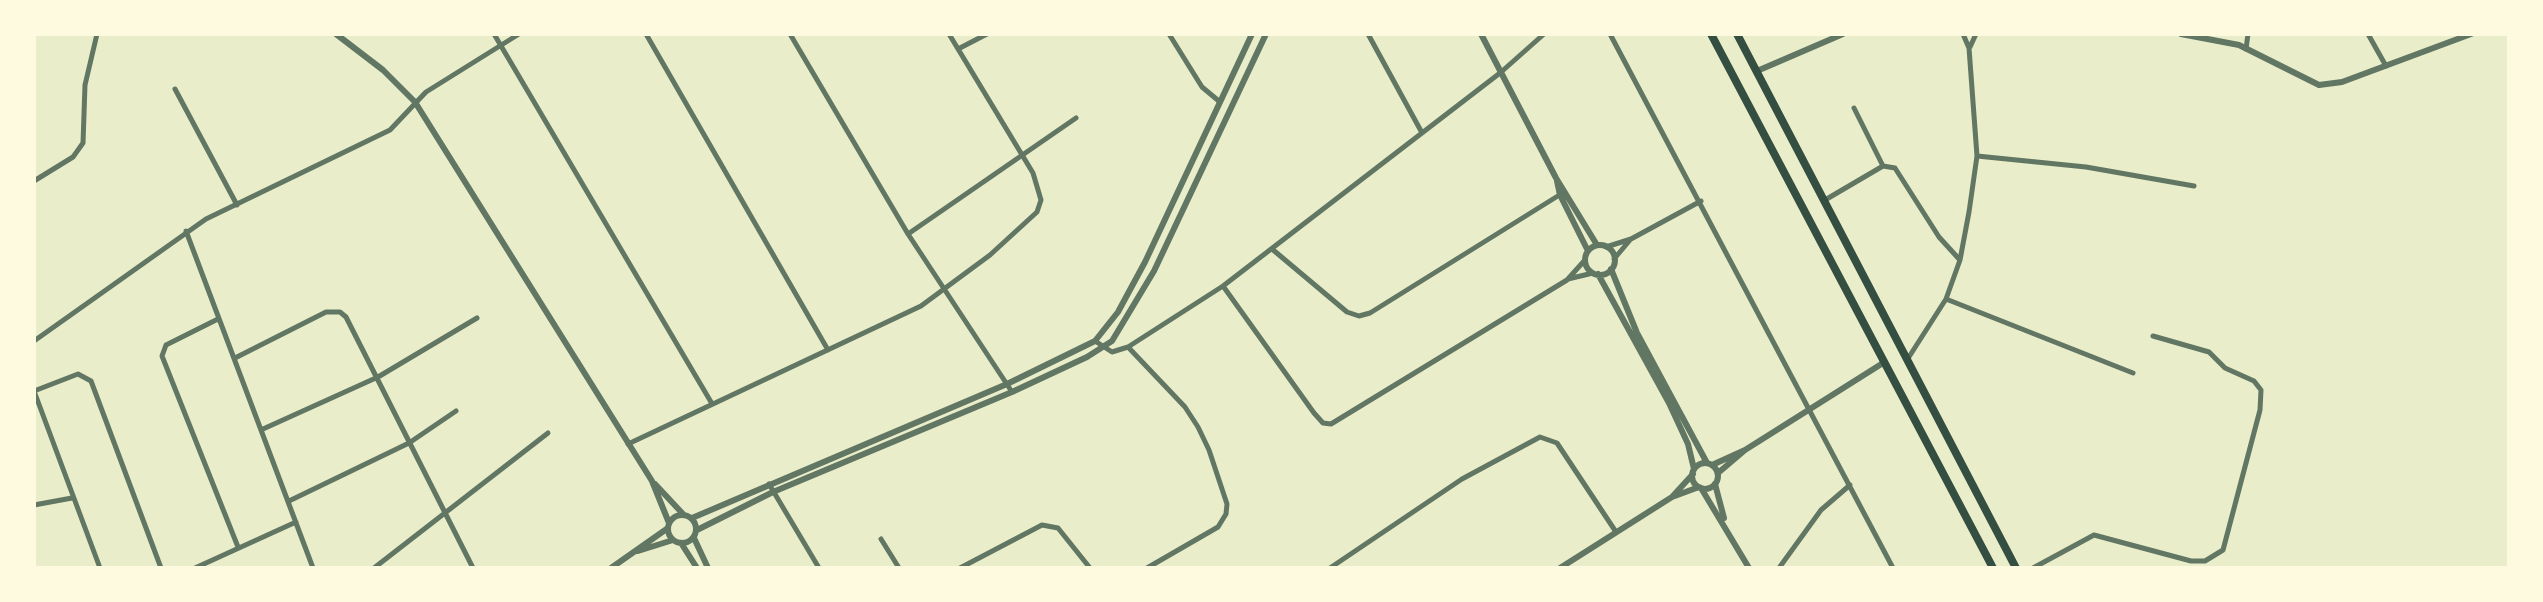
<!DOCTYPE html>
<style>
body{margin:0}
#map{position:relative;width:2543px;height:602px;overflow:hidden;background:#e9edc9;font-family:"DejaVu Sans",sans-serif}
canvas{display:block}
.frame{position:absolute;inset:0;border:36px solid #fefae0;pointer-events:none}
</style>
<div id="map">
<canvas width="2543" height="602"></canvas>
<div class="frame"></div>
</div>
<script>
const ctx = document.querySelector('canvas').getContext('2d');
ctx.lineJoin = 'round';
function shape(rows) {
  const path = new Path2D();
  for (const r of rows) {
    if (r.length === 3) {
      path.moveTo(r[0] + r[2], r[1]);
      path.arc(r[0], r[1], r[2], 0, 2 * Math.PI);
      continue;
    }
    path.moveTo(r[0], r[1]);
    for (let i = 2; i < r.length; i += 2) path.lineTo(r[i], r[i + 1]);
  }
  return path;
}
function stroke(path, color, width, dash) {
  ctx.strokeStyle = color;
  ctx.lineWidth = width;
  ctx.lineCap = dash ? 'butt' : 'round';
  ctx.setLineDash(dash || []);
  ctx.stroke(path);
}
stroke(shape([
 [494,34,711,402],
 [646,34,828,350],
 [790,34,908,234,1012,392],
 [1169,34,1202,87,1220,102],
 [1368,34,1421,131],
 [1610,34,1893,568],
 [2368,34,2386,66],
 [1970,47,1976,34],
 [958,49,987,34],
 [2246,49,2248,34],
 [175,89,237,205],
 [1977,156,2086,167,2194,186],
 [1883,166,1895,168,1939,237,1959,259],
 [34,181,73,157,83,143,85,85,97,34],
 [1825,200,1883,166,1854,108],
 [186,231,313,568],
 [908,234,1076,118],
 [1606,247,1631,239,1701,201],
 [1272,249,1347,312,1359,316,1370,313,1561,194],
 [1614,259,1630,240],
 [1568,279,1593,273],
 [1223,286,1314,413,1323,423,1331,424,1567,280,1585,260],
 [1946,299,2133,373],
 [218,319,166,345,162,356,238,547],
 [34,341,206,219,390,130,426,92,519,34],
 [1095,341,1112,352,1128,347,1223,286,1500,73,1544,34],
 [1128,347,1185,407,1198,427,1209,450,1227,504,1226,514,1218,527,1147,568],
 [235,358,326,312,340,312,346,317,473,568],
 [1907,360,1946,299,1960,260,1969,212,1977,156,1969,48,1963,34],
 [34,391,78,374,91,381,161,568],
 [34,391,100,568],
 [263,429,378,377,477,318],
 [628,444,921,306,990,255,1037,212,1041,200,1033,173,949,34],
 [769,484,819,568],
 [289,501,409,443,456,411],
 [34,505,72,498],
 [881,539,899,568],
 [195,568,296,522],
 [374,568,548,433],
 [960,568,1042,525,1058,528,1090,568],
 [1330,568,1462,479,1540,437,1557,443,1616,532],
 [1779,568,1821,510,1850,485],
 [2033,568,2094,535,2191,561,2205,561,2223,550,2260,410,2261,390,2254,381,2225,368,2209,352,2153,336]
]), '#617663', 5);
stroke(shape([
 [336,34,383,70,415,102,652,481,669,523],
 [1481,34,1556,178,1597,245],
 [2181,34,2239,45,2319,85,2342,82,2471,34],
 [1757,71,1843,34],
 [1557,181,1560,195,1588,251],
 [1600,260,15],
 [1611,269,1637,333,1707,463],
 [1598,274,1669,403,1688,444,1694,469],
 [1705,476,13],
 [1712,465,1745,450],
 [1718,473,1745,450,1883,363],
 [655,484,683,514],
 [1715,484,1724,518],
 [1701,488,1749,568],
 [1672,497,1693,474],
 [682,529,14],
 [692,518,1007,384,1095,341,1118,312,1145,262,1252,34],
 [697,530,773,492,1012,392,1087,357,1112,341,1154,271,1266,34],
 [694,538,708,568],
 [681,543,697,568],
 [638,551,673,540],
 [611,568,668,528],
 [1560,568,1672,497,1699,487]
]), '#617663', 6);
stroke(shape([
 [1711,34,1993,568],
 [1737,34,2016,568]
]), '#344e41', 8);
</script>
